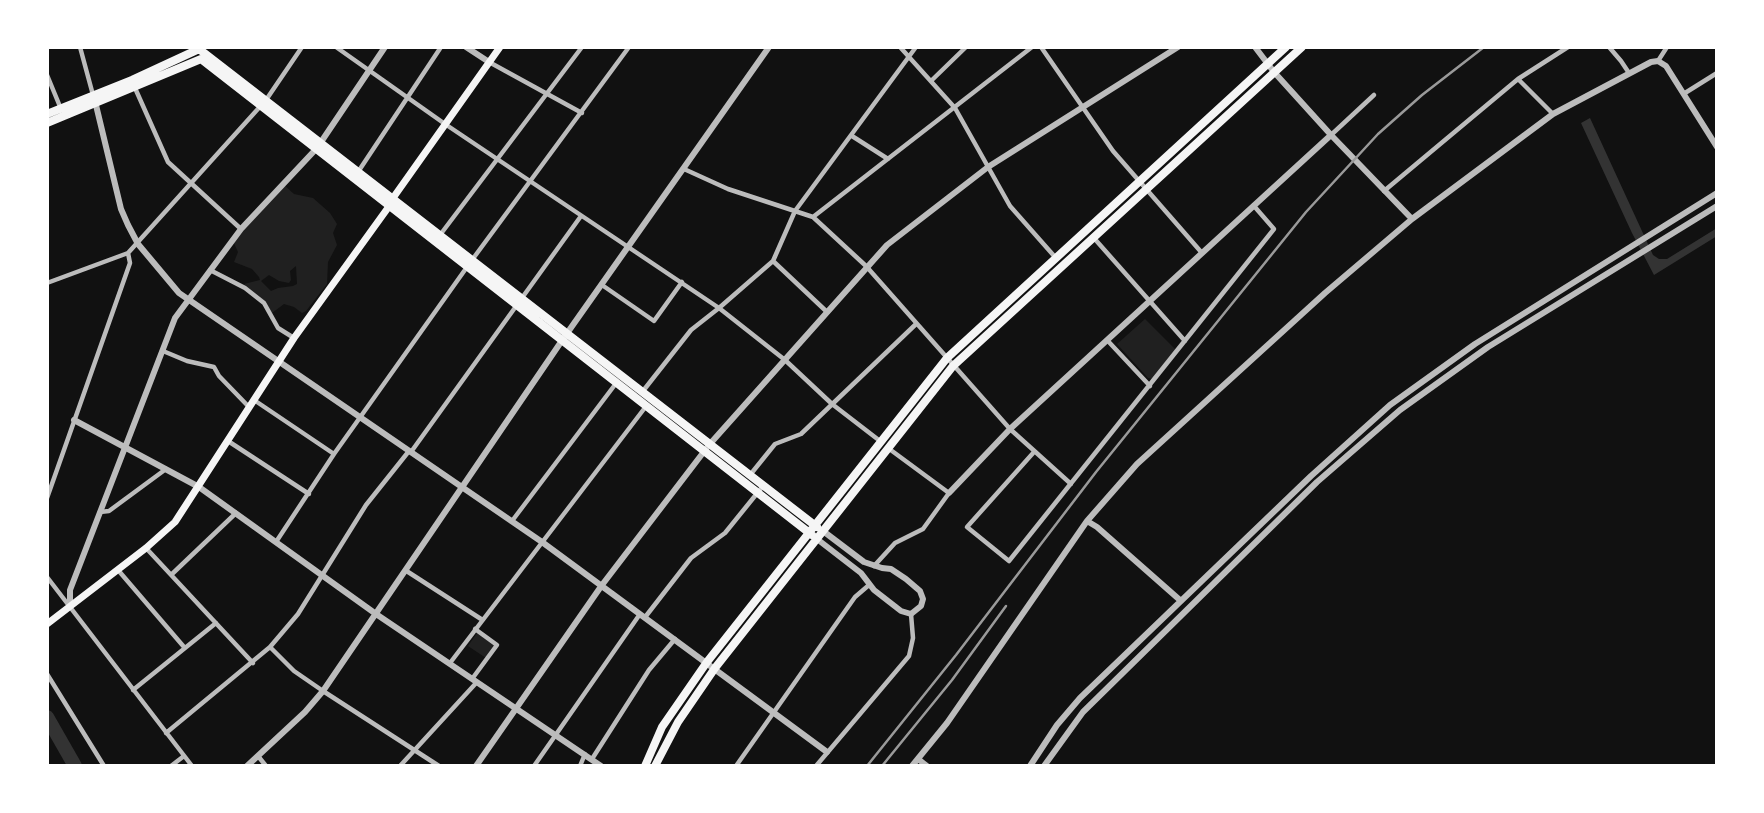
<!DOCTYPE html>
<style>
body{margin:0}
#map{position:relative;width:1764px;height:813px;overflow:hidden;background:#111;font-family:"Alegreya Sans",sans-serif}
canvas{display:block}
.frame{position:absolute;inset:0;border:49px solid #fff;pointer-events:none}
</style>
<div id="map">
<canvas width="1764" height="813"></canvas>
<div class="frame"></div>
</div>
<script>
const ctx = document.querySelector('canvas').getContext('2d');
ctx.lineJoin = 'round';
function paint(path, color) {
  ctx.fillStyle = color;
  ctx.fill(path, 'evenodd');
}
function shape(rows) {
  const path = new Path2D();
  for (const r of rows) {
    path.moveTo(r[0], r[1]);
    for (let i = 2; i < r.length; i += 2) path.lineTo(r[i], r[i + 1]);
  }
  return path;
}
function stroke(path, color, width, dash) {
  ctx.strokeStyle = color;
  ctx.lineWidth = width;
  ctx.lineCap = dash ? 'butt' : 'round';
  ctx.setLineDash(dash || []);
  ctx.stroke(path);
}
paint(shape([
 [284,185,294,194,313,198,330,213,337,224,333,233,337,245,328,262,327,284,306,311,302,313,294,307,284,304,272,313,263,300,244,284,260,280,259,277,252,269,234,262,238,252,233,241],
 [296,266,297,284,293,286,278,288,271,291,261,281,269,275,279,281,289,283,291,280,290,271],
 [1145,319,1176,350,1153,379,1148,378,1117,344],
 [477,633,495,645,486,658,468,646]
]), '#202020');
paint(shape([
 [1590,118,1653,255,1659,259,1667,259,1717,228,1717,236,1654,275,1632,233,1581,123]
]), '#333');
stroke(shape([
 [47,717,75,766]
]), '#333', 14);
stroke(shape([
 [80,47,93,95],
 [336,47,445,124,719,308,785,360,832,404,880,441],
 [900,47,955,108,1010,206,1055,257],
 [1041,47,1113,151,1202,253],
 [1609,47,1621,61,1629,73],
 [1658,61,1667,47],
 [489,62,582,113],
 [47,75,61,109],
 [1518,79,1553,114],
 [931,81,966,47],
 [135,88,168,162,241,229],
 [1685,93,1717,73],
 [1331,135,1374,95],
 [852,136,888,159],
 [684,169,728,189,813,217,866,266,1010,429,1071,484],
 [358,172,441,47],
 [1384,191,1518,79,1568,47],
 [813,217,1032,47],
 [440,235,582,47],
 [1093,237,1185,341],
 [472,260,629,47],
 [773,261,826,311],
 [210,270,245,288,264,303,278,328,294,338],
 [47,283,128,253,266,100,302,47],
 [602,285,654,321,682,282],
 [1107,340,1150,386],
 [163,351,187,361,214,367,219,376,249,407],
 [643,391,691,330,719,308,773,261,795,211,916,47],
 [254,400,334,454],
 [228,441,309,494],
 [411,452,581,216],
 [1034,452,967,527,1009,561,1274,229,1254,206],
 [750,475,775,444,801,434,915,325],
 [47,498,130,263,128,253],
 [100,512,109,511,166,469],
 [512,521,617,382],
 [276,542,334,454,467,267],
 [146,548,253,663],
 [874,566,895,543,923,529,949,493,888,448],
 [118,570,184,647],
 [405,570,481,619],
 [171,575,236,513],
 [47,577,192,766],
 [646,616,691,558,725,533,763,486],
 [270,647,294,671,323,691,439,766],
 [450,663,647,405],
 [47,674,104,766],
 [472,679,497,645,475,629],
 [133,690,216,623],
 [166,733,270,647,298,614,366,505,409,451],
 [258,756,266,766],
 [592,759,649,670,675,639],
 [171,766,184,756],
 [400,766,477,682],
 [534,766,640,614],
 [580,766,585,754],
 [736,766,855,597,869,585],
 [816,766,909,656,913,638,911,614]
]), '#bcbcbc', 4.5);
stroke(shape([
 [466,47,489,62],
 [1255,47,1274,72,1331,135,1412,219],
 [95,101,121,209,128,225,138,244,179,293,542,542,827,752],
 [74,420,199,487,376,614,601,766],
 [949,493,1010,429,1331,135],
 [1087,521,1097,527,1181,601],
 [817,539,861,573,874,590,901,611,911,614,921,606,923,599,920,591,906,579,891,569,882,568,864,562,823,531],
 [70,607,70,590,175,318,241,229,317,148,385,47],
 [918,759,927,766],
 [247,766,305,712,323,691,563,339,769,47],
 [476,766,602,585,709,445,887,245,988,167,1178,47],
 [912,766,947,723,1087,521,1137,464,1325,293,1412,219,1553,114,1651,62,1658,61,1666,66,1717,147],
 [1030,766,1057,725,1080,698,1311,476,1390,405,1475,344,1717,193],
 [1044,766,1083,712,1317,482,1400,410,1488,347,1717,206]
]), '#bcbcbc', 6);
stroke(shape([
 [47,624,146,548,175,522,294,338,390,205,393,198,500,47]
]), '#f5f5f5', 7);
stroke(shape([
 [47,114,132,80,199,49,817,527],
 [47,123,201,59,812,535],
 [645,766,662,727,707,662,947,358,1286,47],
 [655,766,678,722,715,668,953,366,1302,47]
]), '#f5f5f5', 8);
stroke(shape([
 [867,766,956,655,1096,472,1306,212,1378,134,1422,95,1484,47],
 [882,766,952,680,1006,606]
]), '#9a9a9a', 2.5);
</script>
